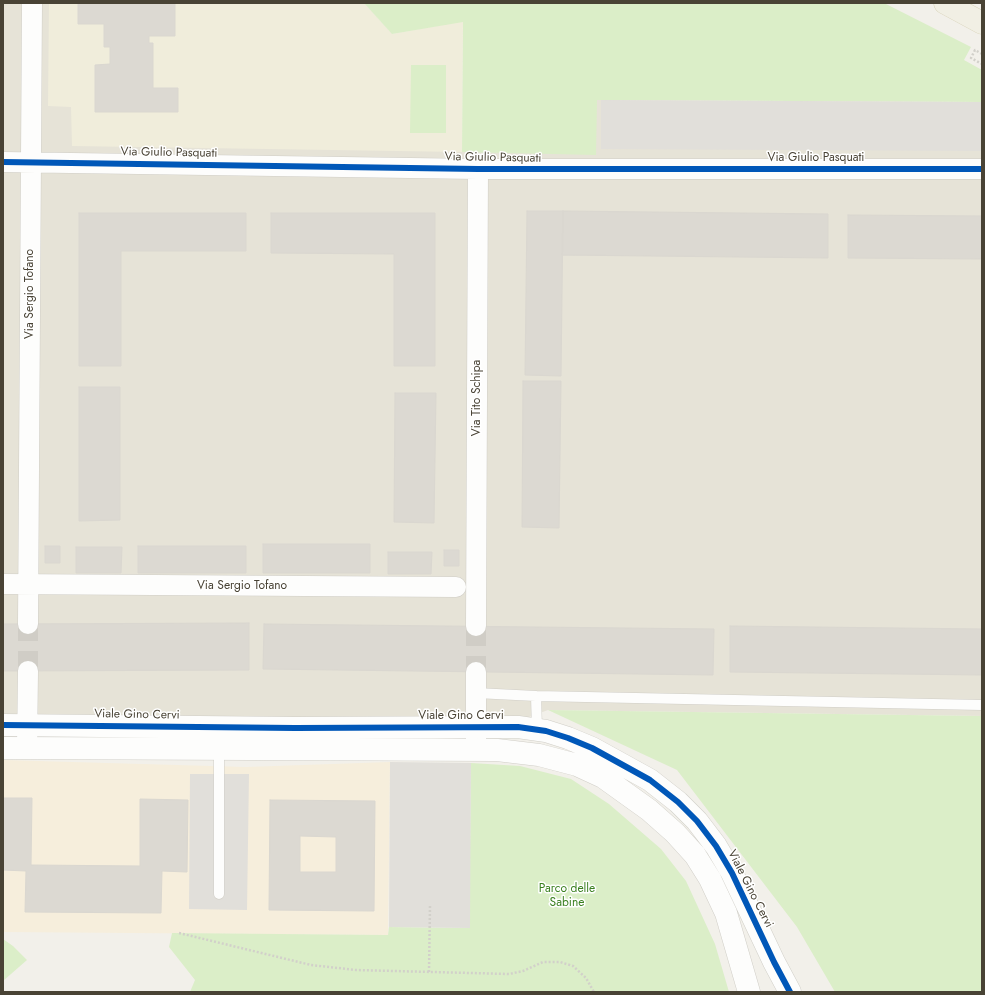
<!DOCTYPE html>
<style>
body{margin:0}
#map{position:relative;width:985px;height:995px;overflow:hidden;background:#f2f0ea;font-family:Jost,sans-serif}
canvas{display:block}
.frame{position:absolute;inset:0;border:4px solid #494335;pointer-events:none}
</style>
<div id="map">
<canvas width="985" height="995"></canvas>
<div class="frame"></div>
</div>
<script>
const ctx = document.querySelector('canvas').getContext('2d');
ctx.lineJoin = 'round';
function paint(path, color) {
  ctx.fillStyle = color;
  ctx.fill(path, 'evenodd');
}
function shape(rows) {
  const path = new Path2D();
  for (const r of rows) {
    path.moveTo(r[0], r[1]);
    for (let i = 2; i < r.length; i += 2) path.lineTo(r[i], r[i + 1]);
  }
  return path;
}
function stroke(path, color, width, dash) {
  ctx.strokeStyle = color;
  ctx.lineWidth = width;
  ctx.lineCap = dash ? 'butt' : 'round';
  ctx.setLineDash(dash || []);
  ctx.stroke(path);
}
function drawText(font, color, halo, rows, align = 'center') {
  ctx.font = font + ' Jost,sans-serif';
  ctx.lineWidth = 3;
  ctx.setLineDash([]);
  ctx.textBaseline = 'middle';
  ctx.strokeStyle = halo;
  ctx.fillStyle = color;
  for (const [text, x, y, turn = 0] of rows) {
    ctx.save();
    ctx.translate(x, y);
    ctx.rotate((+turn || 0) * Math.PI / 180);
    ctx.textAlign = isNaN(turn) ? turn : align;
    if (halo) ctx.strokeText(text, 0, 0);
    ctx.fillText(text, 0, 0);
    ctx.restore();
  }
}
paint(shape([
 [3,3,364,3,392,34,462,151,596,100,982,102,982,716,548,710,521,720,3,716]
]), '#e6e3d7');
paint(shape([
 [3,760,246,767,390,762,388,935,3,932]
]), '#f6eedc');
paint(shape([
 [49,3,364,3,392,34,463,21,462,152,72,146,71,107,48,106]
]), '#f0eddb');
paint(shape([
 [364,3,884,3,971,47,964,60,982,70,982,102,597,100,596,155,462,152,463,22,392,34],
 [411,65,446,65,446,133,410,133],
 [548,710,982,716,982,992,835,992,797,927,677,770],
 [471,763,520,766,571,779,609,804,661,849,686,881,715,944,729,992,190,992,195,980,169,947,172,933,388,935,389,927,469,928],
 [3,939,13,946,27,960,3,981]
]), '#dbeec8');
paint(shape([
 [601,100,982,102,982,151,601,149],
 [390,762,471,763,470,928,389,927],
 [190,774,249,774,247,910,189,909]
]), '#e1dfda');
const building = shape([
 [78,3,175,3,175,36,149,36,149,43,153,43,153,88,178,88,178,112,95,112,95,65,110,64,110,47,104,47,104,24,78,24,78,3],
 [527,211,563,211,561,376,525,375,527,211],
 [563,211,828,214,828,258,562,255,563,211],
 [79,213,246,213,246,251,121,251,121,366,79,366,79,213],
 [271,213,435,213,435,366,394,366,394,254,271,253,271,213],
 [848,215,982,216,982,259,848,258,848,215],
 [523,381,561,381,559,528,522,527,523,381],
 [79,387,120,387,120,520,79,521,79,387],
 [395,393,436,393,434,523,394,522,395,393],
 [263,544,370,544,370,573,263,573,263,544],
 [45,546,60,546,60,563,45,563,45,546],
 [138,546,246,546,246,573,138,573,138,546],
 [76,547,122,547,121,573,76,573,76,547],
 [444,550,459,550,459,566,444,566,444,550],
 [388,552,432,552,431,574,388,574,388,552],
 [249,623,249,670,3,671,3,624,249,623],
 [264,624,714,629,713,675,263,669,264,624],
 [730,626,982,629,982,675,730,672,730,626],
 [3,798,32,798,31,865,140,866,140,799,188,800,187,872,162,871,161,913,25,912,26,871,3,870,3,798],
 [270,800,375,801,374,911,269,910,270,800],
 [300,836,336,837,336,872,300,872,300,836]
]);
paint(building, '#dcd9d2');
stroke(building, '#dad7d0', 1);
stroke(shape([
 [476,626,476,672],
 [28,671,28,624]
]), '#d0cdc6', 20, [20, 10]);
const service = shape([
 [476,693,536,696,537,729],
 [536,696,982,705],
 [219,894,219,749]
]);
const minor = shape([
 [3,162,478,169,982,169],
 [3,584,456,587],
 [28,624,32,3],
 [476,626,478,169],
 [476,672,476,750],
 [27,748,28,671]
]);
const tertiary = shape([
 [3,725,295,728,518,727,546,731,568,738,592,748,650,780,678,802,697,821,716,846,732,873,774,962,790,992],
 [3,748,497,750,539,755,577,765,603,777,649,810,675,833,695,855,710,879,726,913,749,992]
]);
const primary = shape([
 [945,3,982,23]
]);
stroke(service, '#d0cec7', 11);
stroke(minor, '#d0cec7', 21);
stroke(tertiary, '#d0cec7', 23);
stroke(primary, '#d6d0b6', 23);
stroke(shape([
 [982,54,975,50,971,58,982,64],
 [179,933,311,965,356,970,509,974,523,971,543,962,560,962,573,966,586,978,594,992],
 [429,972,430,905]
]), '#d2d0ca', 2.5, [2, 2]);
stroke(service, '#fdfdfc', 10);
stroke(minor, '#fdfdfc', 20);
stroke(tertiary, '#fdfdfc', 22);
stroke(primary, '#f1efe4', 22);
stroke(shape([
 [3,162,478,169,982,169],
 [3,725,295,728,518,727,546,731,568,738,592,748,650,780,678,802,697,821,716,846,732,873,774,962,790,992]
]), '#0057b8', 6);
drawText('12px', '#494335', '#fff', [
 ["Via Giulio Pasquati",169,153,1],
 ["Via Giulio Pasquati",493,158,1],
 ["Via Giulio Pasquati",816,158],
 ["Via Sergio Tofano",30,294,-90],
 ["Via Tito Schipa",477,398,-90],
 ["Via Sergio Tofano",242,586],
 ["Viale Gino Cervi",137,715,1],
 ["Viale Gino Cervi",461,716],
 ["Viale Gino Cervi",750,889,63]
]);
drawText('12px', '#3c8122', '#fff', [
 ["Parco delle",567,889],
 ["Sabine",567,903]
]);
</script>
